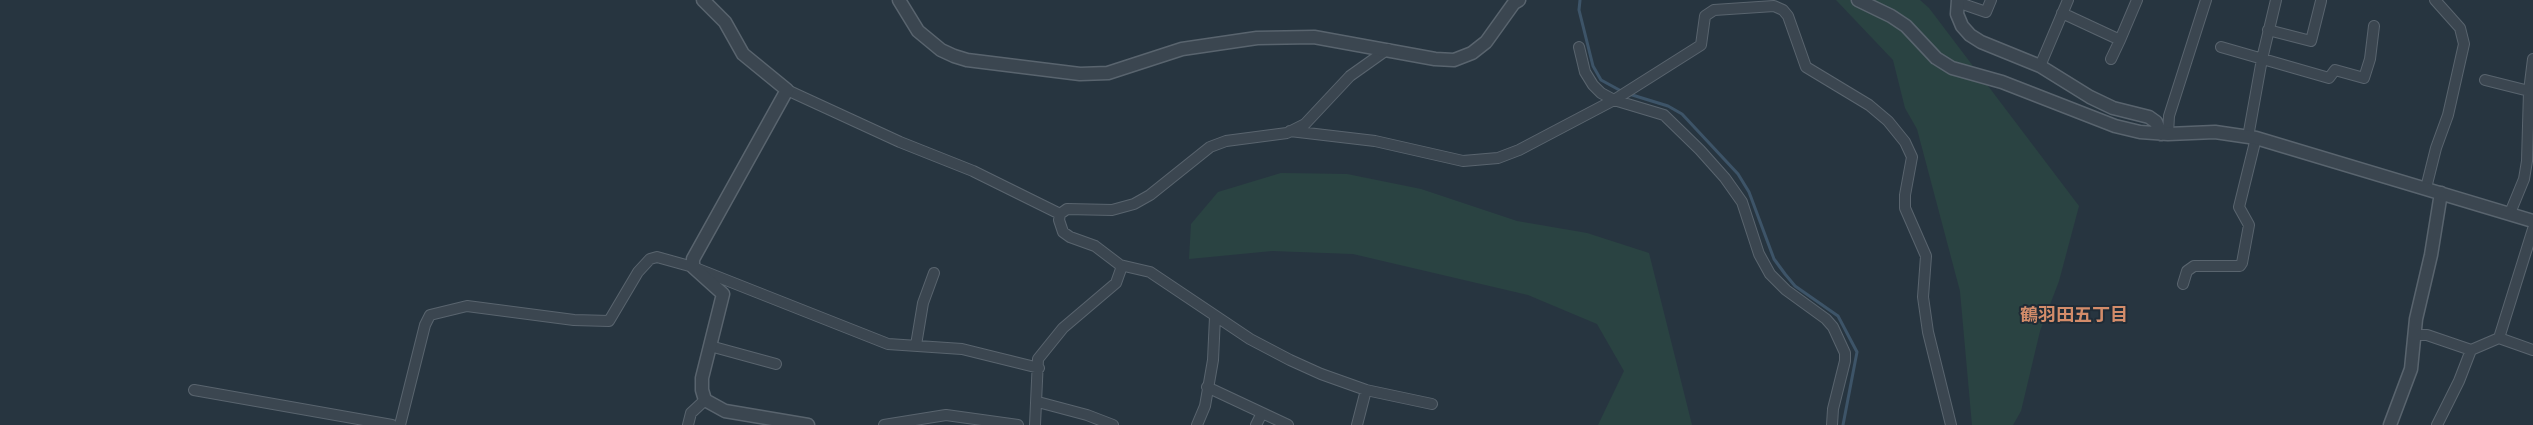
<!DOCTYPE html>
<meta charset="utf-8">
<style>
body{margin:0}
canvas{display:block;background:#273540}
</style>
<canvas width="2533" height="425"></canvas>
<script>
const ctx = document.querySelector('canvas').getContext('2d');
ctx.lineJoin = 'round';
function paint(path, color) {
  ctx.fillStyle = color;
  ctx.fill(path, 'evenodd');
}
function shape(rows) {
  const path = new Path2D();
  for (const r of rows) {
    path.moveTo(r[0], r[1]);
    for (let i = 2; i < r.length; i += 2) path.lineTo(r[i], r[i + 1]);
  }
  return path;
}
function stroke(path, color, width, dash) {
  ctx.strokeStyle = color;
  ctx.lineWidth = width;
  ctx.lineCap = dash ? 'butt' : 'round';
  ctx.setLineDash(dash || []);
  ctx.stroke(path);
}
function drawText(font, color, halo, rows, align = 'center') {
  ctx.font = font + ' "Sofia Sans Condensed","Noto Sans JP",sans-serif';
  ctx.lineWidth = 4;
  ctx.setLineDash([]);
  ctx.textBaseline = 'middle';
  ctx.strokeStyle = halo;
  ctx.fillStyle = color;
  for (const [text, x, y, turn = 0] of rows) {
    ctx.save();
    ctx.translate(x, y);
    ctx.rotate((+turn || 0) * Math.PI / 180);
    ctx.textAlign = isNaN(turn) ? turn : align;
    if (halo) ctx.strokeText(text, 0, 0);
    ctx.fillText(text, 0, 0);
    ctx.restore();
  }
}
paint(shape([
 [1836,0,1920,0,1929,8,2079,206,2059,281,2040,331,2021,411,2013,425,1972,425,1960,291,1917,129,1905,108,1893,60],
 [1281,173,1347,174,1421,189,1517,221,1587,233,1649,253,1692,425,1598,425,1624,371,1597,324,1528,295,1353,254,1272,251,1189,259,1191,224,1218,192]
]), '#2a4342');
stroke(shape([
 [1580,0,1579,10,1593,66,1601,80,1623,92],
 [1629,94,1668,106,1682,114,1738,174,1749,192,1774,259,1785,274,1795,286,1838,316,1857,352,1843,425]
]), '#3d5468', 3);
const minor = shape([
 [1957,2,1986,12,1991,0],
 [2062,13,2120,40,2111,59],
 [2268,30,2311,41,2321,1],
 [2120,40,2137,0],
 [1579,47,1585,72,1593,85,1601,93,1614,100,1664,115,1700,150,1725,178,1742,202,1759,254,1770,274,1786,290,1826,319,1833,327,1845,353,1845,361,1833,409,1832,425],
 [2221,47,2329,78,2335,70,2364,78,2370,59,2374,26],
 [1388,49,1350,76,1305,124,1287,133,1226,141,1210,147,1150,195,1134,204,1112,210,1067,209,1060,214,1059,220,1063,232,1070,237,1095,246,1120,265,1150,272,1250,339,1290,360,1321,374,1366,390,1432,404],
 [2040,66,2068,0],
 [2485,80,2529,91],
 [787,90,900,142,973,171,1060,214],
 [1290,131,1375,141,1463,161,1498,158,1519,150,1614,100,1701,45,1705,16,1714,10,1774,6,1783,10,1788,16,1806,67,1869,105,1888,121,1905,142,1912,157,1905,195,1905,208,1926,256,1923,297,1928,332,1951,425],
 [2168,134,2169,116,2206,0],
 [2248,137,2262,59,2276,0],
 [2426,188,2436,148,2448,115,2464,44,2460,28,2435,0],
 [2510,213,2524,179,2527,161,2529,91,2533,59],
 [2183,284,2187,271,2194,266,2240,266,2242,263,2249,225,2239,207,2256,138],
 [2415,335,2427,335,2471,350,2459,381,2437,425],
 [2499,338,2533,229],
 [916,345,923,303,934,273],
 [710,346,776,364],
 [2471,350,2499,338,2533,350],
 [1207,387,1288,425],
 [194,390,392,425],
 [1038,402,1087,415,1113,425],
 [400,425,425,325,430,315,467,306,574,320,609,321,638,272,650,259,657,257,693,267,888,344,962,349,1039,368],
 [688,425,691,413,705,400],
 [884,425,946,415,1018,425],
 [1035,425,1038,359,1063,328,1116,283,1121,269,1120,265],
 [1197,425,1205,406,1213,360,1215,317],
 [1256,425,1262,413],
 [1357,425,1366,390]
]);
const tertiary = shape([
 [703,0,725,22,743,54,787,90,693,259,693,267,723,294,702,378,702,390,705,400,725,411,808,425],
 [899,0,918,31,941,50,954,56,967,60,1080,74,1108,73,1182,49,1257,38,1314,37,1435,59,1454,60,1472,53,1486,42,1514,3,1519,0],
 [1858,0,1891,16,1906,26,1936,58,1952,68,2002,82,2115,126,2140,132,2168,134,2215,132,2256,138,2533,221],
 [1958,0,1957,14,1962,26,1970,35,1981,42,2040,66,2090,97,2113,108,2149,117,2156,122,2161,134],
 [2390,425,2411,369,2416,319,2431,255,2441,193]
]);
stroke(minor, '#59646e', 12);
stroke(tertiary, '#59646e', 15);
stroke(minor, '#3b4650', 10);
stroke(tertiary, '#3b4650', 12);
drawText('bold 18px', '#d38c6a', '#1f2b36', [
 ["鶴羽田五丁目",2074,316]
]);
</script>
